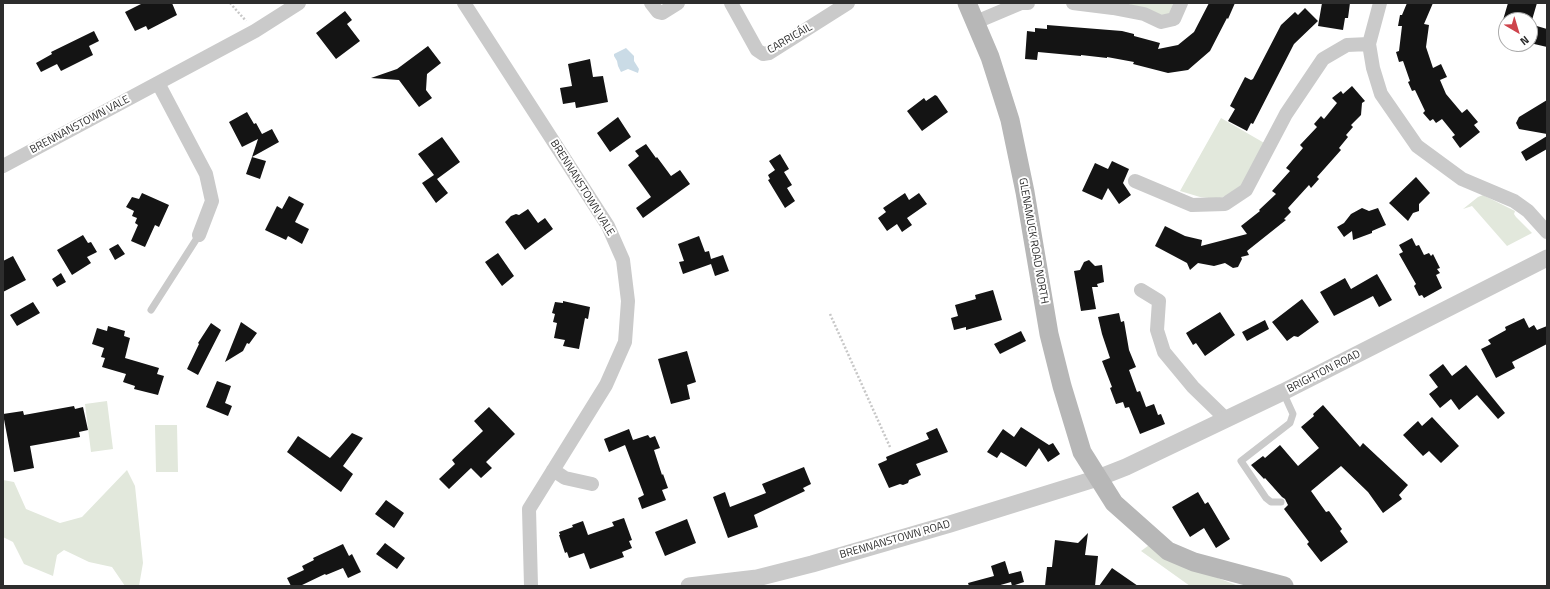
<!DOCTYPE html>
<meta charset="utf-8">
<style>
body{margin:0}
#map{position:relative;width:1550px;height:589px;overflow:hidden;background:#fff;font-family:"Titillium Web",sans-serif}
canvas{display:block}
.frame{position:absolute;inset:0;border:4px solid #2d2d2d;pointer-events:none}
.north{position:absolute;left:1498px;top:12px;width:40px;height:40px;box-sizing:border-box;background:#fff;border:1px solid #ababab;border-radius:50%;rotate:142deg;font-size:11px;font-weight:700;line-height:16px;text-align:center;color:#2d2d2d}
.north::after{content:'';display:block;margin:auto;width:14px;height:18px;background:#ce444c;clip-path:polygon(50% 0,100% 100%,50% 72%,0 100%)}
</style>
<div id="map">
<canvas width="1550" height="589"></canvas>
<div class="frame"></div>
<div class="north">N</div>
</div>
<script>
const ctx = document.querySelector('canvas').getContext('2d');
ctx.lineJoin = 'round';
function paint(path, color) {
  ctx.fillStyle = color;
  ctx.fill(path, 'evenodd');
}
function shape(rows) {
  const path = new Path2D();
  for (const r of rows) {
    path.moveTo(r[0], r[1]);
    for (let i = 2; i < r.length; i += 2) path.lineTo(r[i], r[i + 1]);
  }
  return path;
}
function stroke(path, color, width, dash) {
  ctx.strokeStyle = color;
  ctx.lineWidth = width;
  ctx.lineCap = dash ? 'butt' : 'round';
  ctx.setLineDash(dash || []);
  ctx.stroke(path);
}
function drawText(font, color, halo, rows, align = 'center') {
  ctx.font = font + ' "Titillium Web",sans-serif';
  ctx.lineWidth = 4;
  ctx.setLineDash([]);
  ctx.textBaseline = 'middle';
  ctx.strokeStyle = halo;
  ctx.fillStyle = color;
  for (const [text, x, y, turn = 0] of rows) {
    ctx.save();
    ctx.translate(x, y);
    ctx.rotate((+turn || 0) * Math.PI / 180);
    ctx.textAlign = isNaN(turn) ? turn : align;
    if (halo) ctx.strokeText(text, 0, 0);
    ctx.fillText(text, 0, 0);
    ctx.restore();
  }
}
paint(shape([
 [1126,3,1172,3,1173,4,1168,16,1163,18],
 [1221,118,1266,144,1246,182,1234,193,1217,199,1200,197,1180,191],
 [1483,195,1515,211,1514,214,1516,217,1532,233,1507,246,1472,206,1463,209,1478,197],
 [107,401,113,449,91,452,85,404],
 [155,425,177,425,178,472,156,472],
 [127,470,135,486,143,563,139,586,125,586,112,567,89,562,64,550,57,555,53,576,24,564,13,542,3,537,3,480,14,482,26,509,60,523,82,517],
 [1152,543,1205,573,1236,585,1243,586,1190,586,1141,551]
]), '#e2e8dc');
paint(shape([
 [626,48,634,56,634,61,639,69,638,73,628,69,621,72,618,66,617,61,614,56,614,54]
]), '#cadbe6');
paint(shape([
 [143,3,172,3,177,15,148,30,146,26,135,31,125,12],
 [1209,3,1235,3,1228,19,1227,18,1210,51,1188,70,1168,73,1133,64,1134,62,1107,57,1107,58,1081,55,1081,56,1038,52,1037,60,1025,59,1027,31,1035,32,1035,28,1047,29,1047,25,1122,31,1134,34,1134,36,1160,43,1158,49,1178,45,1194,32],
 [1322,3,1350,3,1348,18,1345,18,1343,30,1318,26],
 [1407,3,1433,3,1424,24,1429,25,1426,47,1433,68,1441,64,1447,77,1440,80,1446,94,1462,113,1467,109,1478,122,1474,125,1480,132,1460,148,1452,137,1455,135,1442,119,1436,123,1433,119,1430,121,1423,113,1425,111,1415,90,1412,91,1408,82,1410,81,1403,61,1399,62,1396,52,1399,51,1402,26,1398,26,1400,15,1402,15],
 [1508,3,1537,3,1532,20,1503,20],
 [1305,8,1318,21,1294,44,1253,124,1251,123,1247,131,1228,121,1235,109,1230,106,1245,77,1251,80,1253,79,1281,25,1295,12,1298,15],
 [345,11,352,20,347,24,360,41,336,59,316,33],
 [1530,24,1547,29,1547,47,1530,43],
 [94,31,99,41,89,46,93,55,61,71,57,64,41,72,36,63,52,54,51,52],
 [428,46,441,63,427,74,426,90,432,98,419,107,399,80,371,78,397,69],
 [590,59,593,77,603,76,608,102,576,108,575,102,563,104,560,88,572,86,568,64],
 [1352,86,1365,101,1362,103,1361,115,1351,125,1353,127,1346,135,1348,137,1339,148,1341,150,1317,177,1319,179,1311,188,1309,185,1288,208,1291,212,1284,219,1286,220,1247,251,1249,255,1241,257,1242,259,1238,267,1233,268,1225,263,1214,266,1198,263,1190,270,1187,263,1155,246,1165,226,1185,236,1202,240,1201,246,1247,234,1241,226,1260,211,1259,210,1276,194,1272,191,1290,171,1286,168,1303,148,1300,145,1317,127,1314,124,1321,116,1324,119,1337,103,1332,98,1341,91,1343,94],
 [935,95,937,96,948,112,922,131,907,111,924,98,926,101],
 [1547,100,1547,134,1519,129,1516,123,1519,117],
 [247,112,254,124,256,123,262,134,272,129,279,142,252,157,258,139,242,147,229,122],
 [618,117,631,137,610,152,597,133],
 [1547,136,1547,149,1526,161,1521,152],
 [442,137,460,162,437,179,448,193,436,203,422,183,434,175,418,154],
 [646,144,656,158,657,157,671,176,680,170,690,184,643,218,636,208,651,197,628,165,639,156,635,151],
 [780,154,789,169,784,172,792,185,787,188,795,201,785,208,768,180,770,179,768,175,775,170,769,161],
 [252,157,266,161,260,179,246,174],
 [1112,161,1129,169,1123,183,1131,195,1119,204,1108,188,1102,200,1082,191,1095,163,1108,169],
 [1416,177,1430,193,1419,204,1419,211,1413,213,1408,221,1389,203],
 [142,193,169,205,159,227,155,225,145,247,131,241,138,225,135,223,137,218,132,216,134,211,126,207,132,197,139,199],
 [905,193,909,200,919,193,927,204,907,218,912,225,902,232,897,224,887,231,878,218,886,212,883,208],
 [289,196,304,204,295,222,309,229,302,244,288,236,286,240,265,230,277,206,282,209],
 [1362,208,1369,211,1378,208,1386,225,1372,231,1372,233,1353,240,1352,231,1344,237,1337,227,1344,223,1351,214],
 [528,209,538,223,545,218,553,229,525,250,505,222,511,216,516,214,519,215],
 [83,235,88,243,91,242,97,252,87,257,91,263,72,275,57,250],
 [699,236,705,252,709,251,711,259,723,255,729,271,715,276,711,264,683,274,679,262,684,261,678,244],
 [1412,238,1416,246,1419,245,1424,255,1429,253,1431,256,1433,254,1440,268,1437,269,1440,273,1436,275,1442,288,1424,298,1422,295,1419,296,1414,286,1416,284,1399,254,1403,252,1399,245],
 [118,244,125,254,115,260,109,249],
 [498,253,514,276,502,286,485,262],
 [13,256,26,280,3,292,3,261],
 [1089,260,1095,266,1102,265,1104,282,1097,284,1098,287,1092,287,1096,309,1081,311,1074,271,1080,270,1084,262],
 [61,273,66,282,57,287,52,279],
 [1377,274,1392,300,1379,307,1373,296,1334,316,1320,292,1345,278,1351,289],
 [993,290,1002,320,966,330,966,327,954,330,951,318,958,316,955,305,976,299,975,295],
 [1302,299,1319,322,1298,337,1294,336,1287,341,1272,322],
 [563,301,590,307,588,319,585,318,579,349,563,346,565,340,554,338,557,323,553,322,555,314,552,313,555,302,563,303],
 [33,302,40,313,17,326,10,315],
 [1220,312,1235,335,1205,356,1196,343,1193,345,1186,333],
 [1119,313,1121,322,1124,321,1129,350,1136,367,1129,370,1137,392,1140,391,1146,407,1154,404,1158,415,1161,414,1165,424,1140,434,1129,407,1125,408,1123,402,1116,404,1110,388,1112,387,1102,361,1110,358,1102,334,1098,317],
 [1524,318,1529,328,1534,325,1537,330,1547,326,1547,344,1512,362,1515,368,1496,378,1481,349,1491,344,1488,340,1506,330,1505,327],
 [1265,320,1269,329,1247,341,1242,332],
 [241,322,257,333,249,344,247,343,243,351,225,362],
 [211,323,221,330,198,375,187,369,199,344,198,343],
 [108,326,125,331,124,336,130,338,125,358,159,368,157,374,164,376,158,395,134,389,135,386,123,382,126,374,102,367,105,358,101,357,104,348,92,344,97,328,107,331],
 [1021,331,1026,341,1000,354,994,344],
 [687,351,696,382,687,385,690,399,671,404,658,359],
 [1443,364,1452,376,1466,365,1505,413,1498,419,1477,395,1459,410,1451,399,1440,408,1429,394,1438,387,1429,375],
 [217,381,231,386,225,403,232,406,228,416,206,407],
 [1323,405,1360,447,1363,443,1408,485,1399,495,1402,499,1383,513,1368,492,1341,466,1311,491,1326,512,1329,511,1342,529,1340,531,1348,542,1321,562,1307,544,1309,542,1284,509,1288,505,1285,499,1282,497,1265,478,1264,479,1251,465,1263,456,1265,458,1280,445,1298,466,1319,448,1301,427,1314,416,1313,414],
 [74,406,75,409,83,407,88,430,79,432,80,437,30,446,34,468,14,472,3,414,23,411,24,415],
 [489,407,515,434,486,462,492,468,481,478,471,468,449,489,439,479,455,464,452,460,483,431,474,421],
 [1432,417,1459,446,1441,463,1429,451,1423,456,1403,435,1418,421,1422,426],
 [1021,427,1049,445,1053,443,1060,454,1048,462,1039,448,1026,467,1001,452,997,458,987,452,1003,429,1014,437],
 [937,428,948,452,916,464,921,475,909,480,908,483,903,485,900,484,889,488,878,464,887,460,886,457,929,439,926,433],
 [629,429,633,440,648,435,650,438,655,436,660,448,654,450,662,475,663,474,668,488,662,490,666,500,642,509,638,498,644,495,625,445,609,452,604,439],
 [352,433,363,438,343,466,353,474,341,492,287,452,298,436,330,458],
 [804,467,811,484,803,488,805,491,754,515,758,527,728,538,713,497,725,492,730,507,766,493,762,484],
 [1198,492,1205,504,1208,502,1230,539,1216,548,1204,528,1190,537,1172,507],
 [386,500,404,513,394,528,375,514],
 [624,518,632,540,629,541,632,548,622,552,624,557,590,569,584,553,569,558,567,552,565,553,559,535,560,535,559,532,573,527,572,525,583,521,588,535,614,526,612,522],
 [687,519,696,543,665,556,655,532],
 [1088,533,1085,555,1098,556,1095,586,1045,586,1047,567,1052,567,1055,540,1078,543],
 [385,543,405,558,397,569,376,554],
 [343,544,349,556,352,554,361,572,348,578,343,568,326,575,325,574,300,586,291,586,287,578,304,570,302,566,314,560,313,558],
 [1005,561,1009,574,1021,571,1024,582,1012,586,1011,582,997,586,969,586,968,583,994,576,991,566],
 [1112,568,1138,586,1099,586]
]), '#141414');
stroke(shape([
 [230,3,246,21],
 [830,314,890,447]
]), '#c7c7c7', 2.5, [2, 2]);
stroke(shape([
 [151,310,199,235],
 [1281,502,1271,502,1266,498,1241,461,1290,423,1293,414,1283,392]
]), '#cacaca', 7);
stroke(shape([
 [464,3,608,226,623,260,628,301,625,342,606,385,529,509,531,586],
 [651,3,658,12,662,13,678,3],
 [731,3,757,50,763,54,769,53,848,3],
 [1073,3,1113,8,1144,14,1161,22,1174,19,1181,3],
 [1380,3,1369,44,1373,68,1381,94,1417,146,1462,179,1514,201,1528,211,1547,232],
 [976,22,1021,3,1028,3],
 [158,83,206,174,212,201,199,235],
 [3,166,255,31,299,3],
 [1135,181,1192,205,1225,204,1246,190,1286,114,1323,59,1347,45,1369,44],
 [1141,290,1159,301,1157,330,1164,352,1193,387,1226,419],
 [553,470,565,478,592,484]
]), '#cacaca', 14);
stroke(shape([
 [689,586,757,578,812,564,950,524,1098,478,1126,467,1283,392,1547,258]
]), '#cacaca', 17);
stroke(shape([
 [967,3,990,57,1010,120,1025,192,1049,334,1062,386,1082,452,1114,503,1168,551,1194,562,1284,586]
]), '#b7b7b7', 19);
drawText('11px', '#2d2d2d', '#fff', [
 ["CARRICÁIL",790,39,-30],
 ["BRENNANSTOWN VALE",80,125,-28],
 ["BRENNANSTOWN VALE",582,188,58],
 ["GLENAMUCK ROAD NORTH",1033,241,80],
 ["BRIGHTON ROAD",1324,372,-27],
 ["BRENNANSTOWN ROAD",895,540,-16]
]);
</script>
